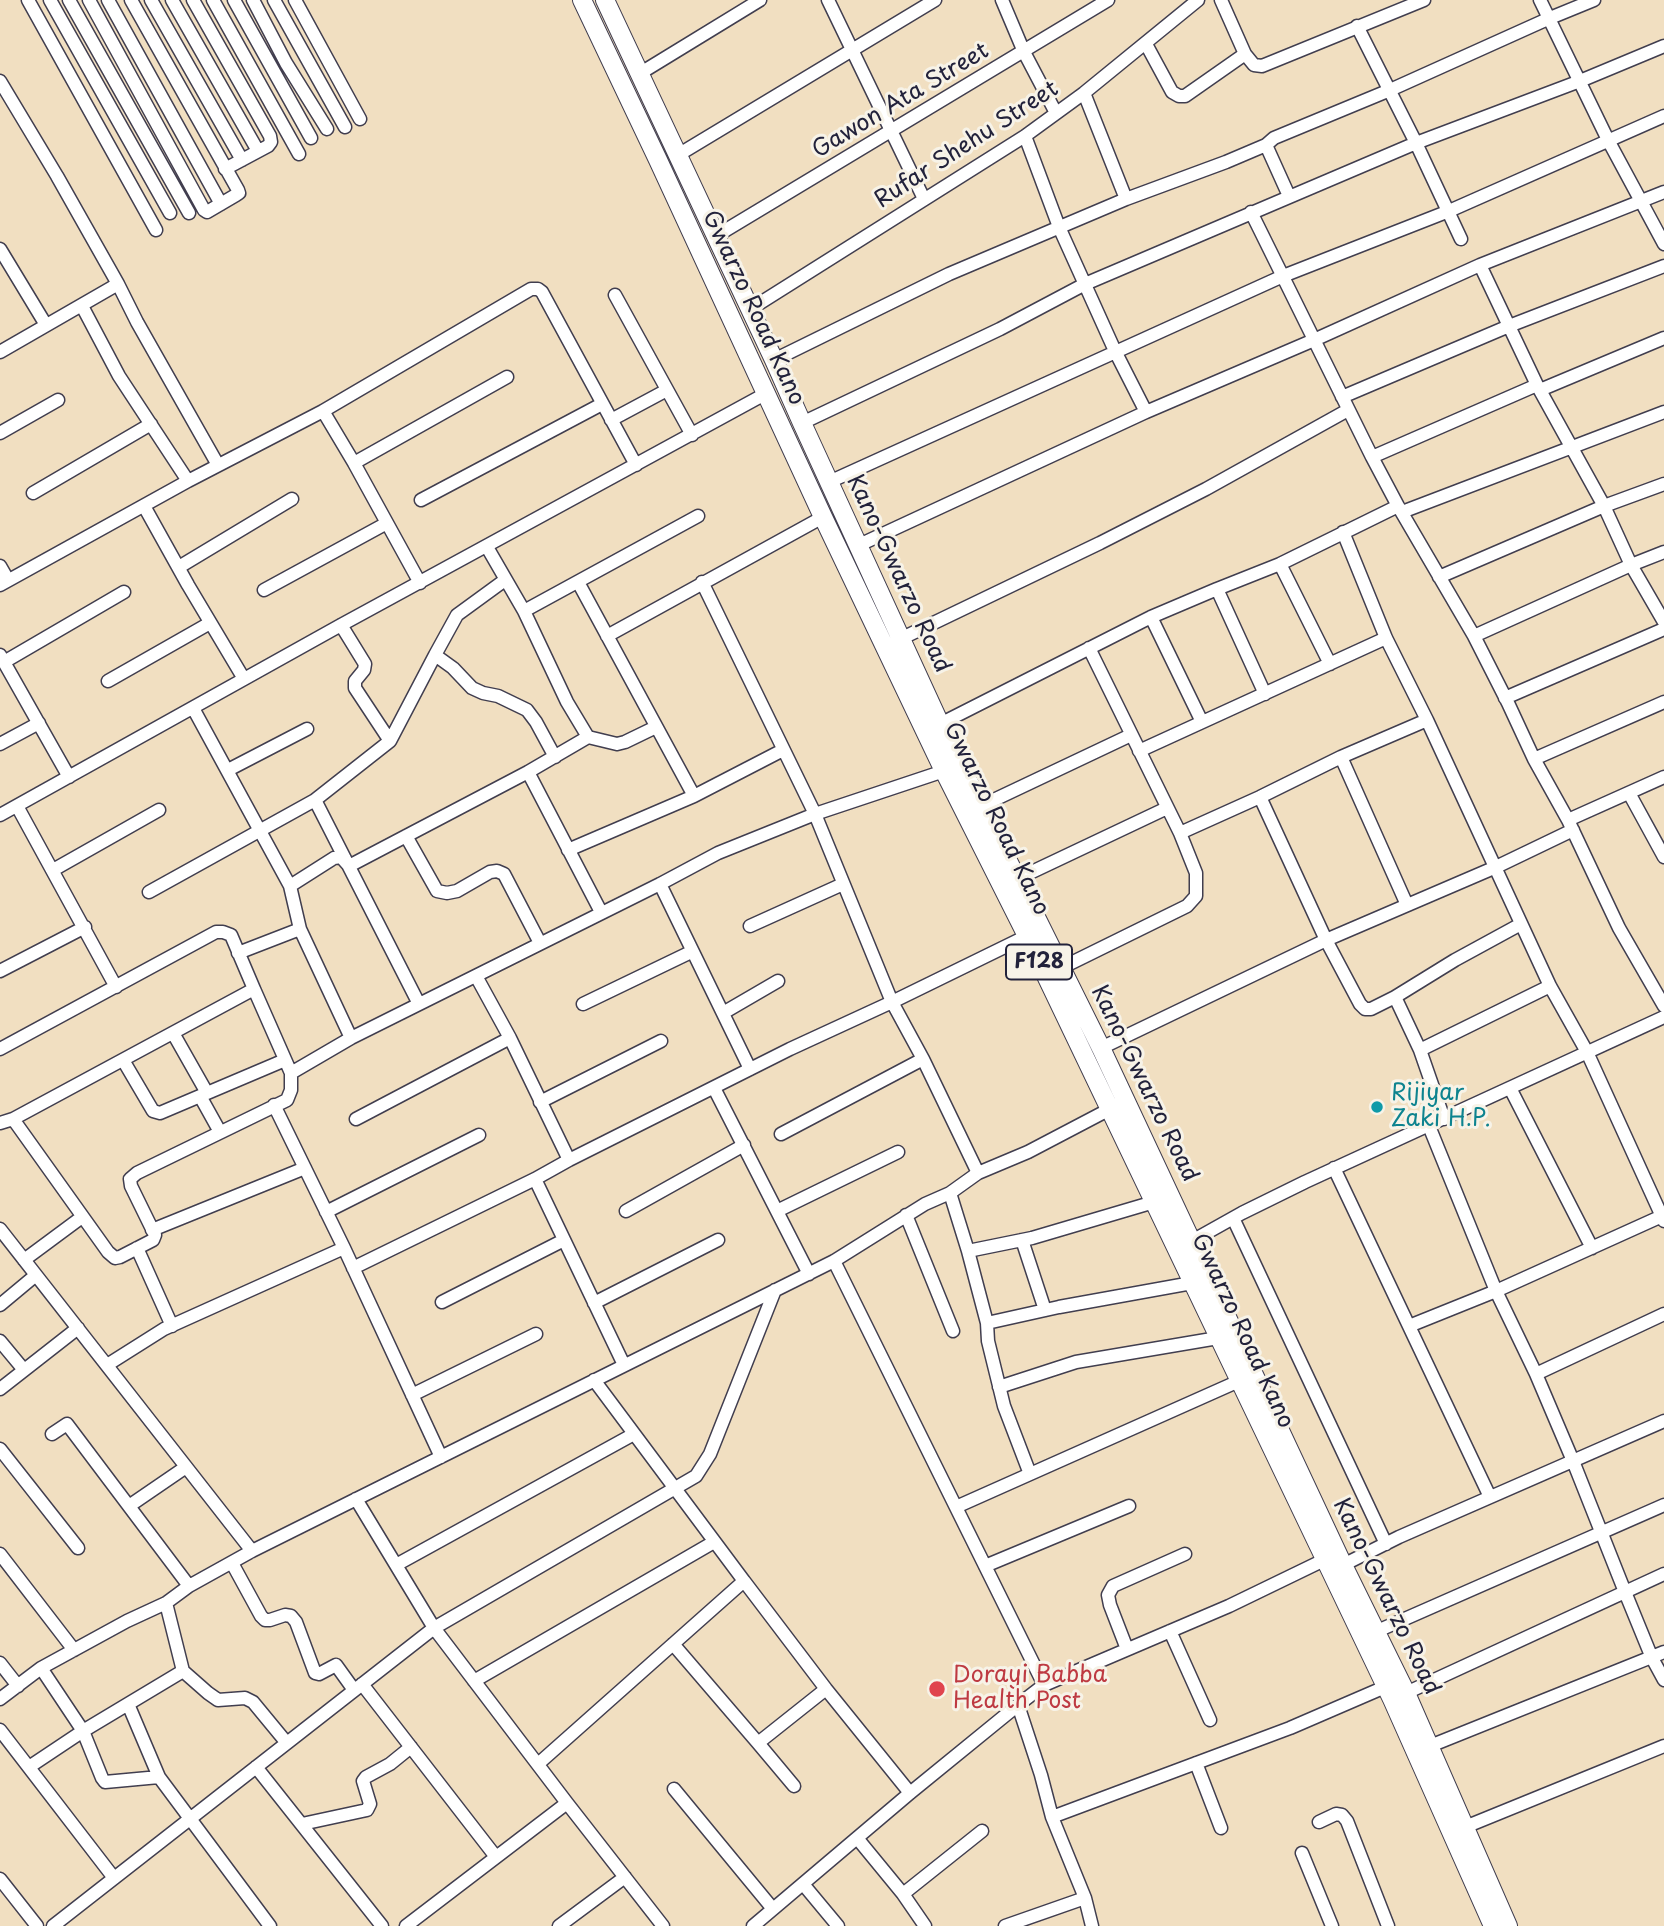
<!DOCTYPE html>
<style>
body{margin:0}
canvas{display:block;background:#f1dfc1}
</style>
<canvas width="1664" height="1926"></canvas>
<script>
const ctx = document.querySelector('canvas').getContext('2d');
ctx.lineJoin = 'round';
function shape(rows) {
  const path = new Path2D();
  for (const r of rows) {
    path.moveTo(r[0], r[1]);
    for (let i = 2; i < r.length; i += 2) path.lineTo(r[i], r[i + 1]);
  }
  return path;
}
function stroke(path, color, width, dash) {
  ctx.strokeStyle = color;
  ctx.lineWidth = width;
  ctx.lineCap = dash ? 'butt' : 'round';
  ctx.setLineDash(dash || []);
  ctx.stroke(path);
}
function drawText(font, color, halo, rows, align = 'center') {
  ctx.font = font + ' "Playpen Sans",sans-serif';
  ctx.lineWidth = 6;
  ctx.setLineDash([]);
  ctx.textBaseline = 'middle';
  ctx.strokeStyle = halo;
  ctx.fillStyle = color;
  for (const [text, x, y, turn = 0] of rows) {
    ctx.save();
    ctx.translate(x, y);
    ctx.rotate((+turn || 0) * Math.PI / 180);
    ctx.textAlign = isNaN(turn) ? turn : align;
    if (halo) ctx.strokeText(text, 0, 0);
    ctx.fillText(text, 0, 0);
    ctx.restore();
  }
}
const street = shape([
 [28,0,156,230],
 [50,0,170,213],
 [69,0,189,213],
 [89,0,204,210,207,212,236,195,239,193,238,190,131,0],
 [108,0,221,204],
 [151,0,242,160],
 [172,0,258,151],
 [193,0,270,136,271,142,268,146,225,169],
 [213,0,299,154],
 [234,0,311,138],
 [253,0,286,63,327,129],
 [274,0,345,127],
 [295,0,360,119],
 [828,0,924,199],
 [1002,0,1024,52,1056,113],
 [1221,0,1245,54,1254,65,1262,66,1424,0],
 [1540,0,1608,140,1664,244],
 [1357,26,1416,143,1461,239],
 [1146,44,1172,92,1179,96,1185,96,1245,54],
 [639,74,760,0],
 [0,81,57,176,118,284,0,352],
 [1084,93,1126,199],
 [1025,136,1059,227,1115,351,1146,412],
 [1266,145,1289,196],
 [678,155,935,0],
 [1251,212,1372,457,1398,506,1474,636,1508,703,1534,759,1568,820,1619,928,1664,1006],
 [716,236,1108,0],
 [0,249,46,325],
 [1480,265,1537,385,1604,506,1631,565,1664,622],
 [118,284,137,322,218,465],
 [615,295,692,435],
 [82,306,119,376,188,481],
 [749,310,1025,136,1084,93,1198,0],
 [774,360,949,274,1126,199,1226,162,1266,145,1274,138,1390,90,1550,18,1594,0],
 [1540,390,1664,338],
 [1342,397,1509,326,1664,266],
 [323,411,354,463,420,583],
 [611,420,667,390],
 [802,423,1000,329,1085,284,1416,143,1580,81,1664,46],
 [0,433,58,400],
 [1372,457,1537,385],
 [354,463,507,377],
 [829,482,1283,276,1449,211,1664,116],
 [33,493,151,424],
 [421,500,602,404],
 [144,506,188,585,244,679],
 [1402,512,1664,412],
 [1343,532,1386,638,1427,720,1550,986,1587,1052,1664,1221],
 [857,546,1146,412,1314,340,1480,265,1664,192],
 [1280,564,1330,664],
 [0,566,8,580],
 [179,567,292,499],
 [1439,577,1604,506,1664,484],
 [578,582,694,796],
 [702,582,815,814,892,1002,923,1059,978,1173],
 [0,585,188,481,323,411,531,289,538,289,542,292,636,465],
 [1217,589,1265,694],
 [264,590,387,523],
 [524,611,698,516],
 [1151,617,1202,722],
 [341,625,365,664,364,670,355,681,355,688,390,741],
 [607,636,823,517],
 [1474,636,1631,565,1664,552],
 [894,642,1100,543,1206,489,1348,410],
 [0,655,69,777],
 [435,655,457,615,505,580],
 [4,662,124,592],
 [108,681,210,623],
 [1505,698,1664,629],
 [193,708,290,886],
 [940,724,1151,617,1217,589,1280,564,1398,506],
 [588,737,617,744,625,742,656,727],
 [0,744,39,723],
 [1139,751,1386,638],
 [1341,757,1407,905],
 [1534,759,1664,702],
 [228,770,307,729],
 [528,772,601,912],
 [1629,793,1664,857],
 [1260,797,1326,940,1360,1004,1365,1009,1371,1009,1395,997],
 [315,800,390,741,435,655,453,668,472,688,483,693,498,696,527,710,536,722,555,757],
 [17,806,116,987],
 [981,806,1131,735],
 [0,815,341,625,765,394],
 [1568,820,1664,777],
 [1180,833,1260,797,1341,757,1427,720],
 [406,836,437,891,447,893,457,891,490,872,497,871,504,874,540,943],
 [568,850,694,796,783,750],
 [53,870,159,810],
 [1017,879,1167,808],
 [660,884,750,1069],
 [149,892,315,800,419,1004],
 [750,926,843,884],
 [238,953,300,929],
 [1061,968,1187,906,1196,896,1196,873,1180,833,1089,648],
 [0,971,85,927],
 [476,976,510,1038,569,1160],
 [583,1004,691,952],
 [723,1013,778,981],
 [173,1033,207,1093],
 [351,1038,300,929,290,886,334,858,341,857,349,866,528,772,588,737,567,702,524,611,487,547],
 [1101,1048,1326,940,1496,867,1573,830],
 [0,1049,216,932,223,932,231,935,254,989],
 [1420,1050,1550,986],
 [123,1060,153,1111,160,1113,285,1060],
 [714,1088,809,1274],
 [1510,1088,1592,1248],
 [200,1096,220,1132],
 [540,1102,661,1041],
 [274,1105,344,1248,441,1457],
 [13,1119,254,989,291,1073],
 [356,1119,510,1038],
 [1444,1119,1420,1050,1395,997,1455,960,1521,924],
 [0,1123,13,1119,108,1252,115,1258,120,1257,153,1240,155,1235,131,1186,130,1179,137,1173,287,1100,291,1090,291,1073,351,1038,660,884,718,853,815,814,944,771],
 [1429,1126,1496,1291,1536,1374,1573,1461,1625,1592,1652,1658,1664,1680],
 [781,1134,923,1059],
 [1334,1168,1490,1497],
 [535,1179,624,1365],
 [950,1193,968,1251,987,1323,988,1341,1004,1406,1030,1474],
 [626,1211,744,1145],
 [777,1211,898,1152],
 [326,1212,479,1135],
 [906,1215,953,1331],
 [1233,1218,1386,1544],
 [0,1229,252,1551],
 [152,1230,305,1168],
 [1022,1240,1045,1310],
 [1192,1241,1242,1213,1305,1182,1664,1017],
 [137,1248,172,1326],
 [968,1251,1032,1238,1154,1202],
 [24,1260,82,1217],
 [834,1261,1044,1685],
 [353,1268,535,1179,569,1160,790,1049,892,1002,1027,936],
 [442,1302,564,1240],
 [594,1303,718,1240],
 [0,1305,36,1275],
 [987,1323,1059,1307,1192,1283],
 [1409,1326,1496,1291,1662,1216],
 [0,1341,24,1370],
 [107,1365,164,1329,344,1248],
 [1536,1374,1664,1314],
 [594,1380,744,1581],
 [999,1387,1076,1362,1218,1338],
 [0,1389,78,1328],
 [412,1395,536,1334],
 [52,1434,67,1424,189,1586],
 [0,1449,78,1548],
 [356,1499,434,1628,567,1803,663,1926],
 [129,1506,186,1467],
 [956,1507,1239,1381],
 [0,1554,74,1650],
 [232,1563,261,1616,265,1620,270,1620,285,1615,291,1616,296,1622,315,1673,319,1674,336,1665,354,1690],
 [396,1565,634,1434],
 [1343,1565,1399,1537,1664,1421],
 [985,1566,1129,1506],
 [166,1603,183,1671,208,1693,218,1700,245,1698,253,1702,286,1742],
 [1170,1631,1210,1720],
 [1375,1632,1664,1505],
 [673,1644,758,1743,794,1786],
 [1127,1649,1110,1605,1108,1595,1113,1586,1185,1554],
 [0,1663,18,1686],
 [41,1668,83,1731,102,1778,105,1782,159,1777],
 [474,1681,714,1542],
 [362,1684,496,1857],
 [1406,1693,1664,1574],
 [0,1699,41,1668,127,1621,166,1603,189,1586,252,1551,834,1261,925,1204,950,1193,978,1173,1028,1152,1110,1109],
 [128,1704,159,1777,270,1926],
 [1018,1705,1041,1775,1052,1817,1085,1898,1092,1926],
 [0,1730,114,1878],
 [758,1743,826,1689],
 [1430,1746,1664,1652],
 [1196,1763,1221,1828],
 [538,1764,744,1581,826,1689,910,1793],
 [29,1767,83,1731,183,1671],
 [256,1767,382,1926],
 [674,1789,773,1909],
 [1052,1817,1290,1728,1385,1687],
 [1319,1822,1336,1814,1342,1815,1347,1821,1388,1926],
 [302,1824,367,1810,370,1804,363,1781,366,1777,390,1764,411,1747],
 [1465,1827,1664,1746],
 [857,1838,903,1894,925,1926],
 [1302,1853,1332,1926],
 [0,1879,37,1926],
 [803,1884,838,1926],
 [903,1894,982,1831],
 [53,1926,434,1628,696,1476,710,1454,775,1290],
 [406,1926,567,1803],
 [559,1926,625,1877],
 [753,1926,910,1793,1018,1705,1044,1685,1229,1606,1324,1560],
 [1005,1926,1085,1898]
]);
const primary = shape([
 [582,0,658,160,823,517,944,771,1027,936,1392,1699,1493,1926],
 [605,0,774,360,802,423,940,724,1101,1048,1343,1565,1406,1693,1508,1926]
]);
stroke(street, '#413e4f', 15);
stroke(primary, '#413e4f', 20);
stroke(street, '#fff', 12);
stroke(primary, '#fff', 18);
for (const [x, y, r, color] of [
 [1377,1107,7,"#0f9aa8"],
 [937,1689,9,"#e0444e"]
]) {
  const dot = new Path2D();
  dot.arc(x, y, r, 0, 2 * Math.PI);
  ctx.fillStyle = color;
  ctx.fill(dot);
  stroke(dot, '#f7f3e8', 2.5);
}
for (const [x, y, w] of [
 [1039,962,66]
]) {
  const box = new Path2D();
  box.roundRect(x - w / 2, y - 17.5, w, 35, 5);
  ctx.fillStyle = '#f7f3e8';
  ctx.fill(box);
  stroke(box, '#22223b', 2);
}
drawText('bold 21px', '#22223b', null, [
 ["F128",1039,962]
]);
drawText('23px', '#22223b', '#f7f3e8', [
 ["Gawon Ata Street",901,101,-31],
 ["Rufar Shehu Street",967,145,-33],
 ["Gwarzo Road Kano",753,308,65],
 ["Kano-Gwarzo Road",898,574,65],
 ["Gwarzo Road Kano",996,819,64],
 ["Kano-Gwarzo Road",1144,1084,64],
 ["Gwarzo Road Kano",1242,1331,65],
 ["Kano-Gwarzo Road",1386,1597,64]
]);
drawText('23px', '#0d838f', '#f7f3e8', [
 ["Rijiyar",1391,1094],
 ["Zaki H.P.",1391,1120]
], 'left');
drawText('23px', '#be3a42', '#f7f3e8', [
 ["Dorayi Babba",953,1676],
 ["Health Post",953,1702]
], 'left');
</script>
